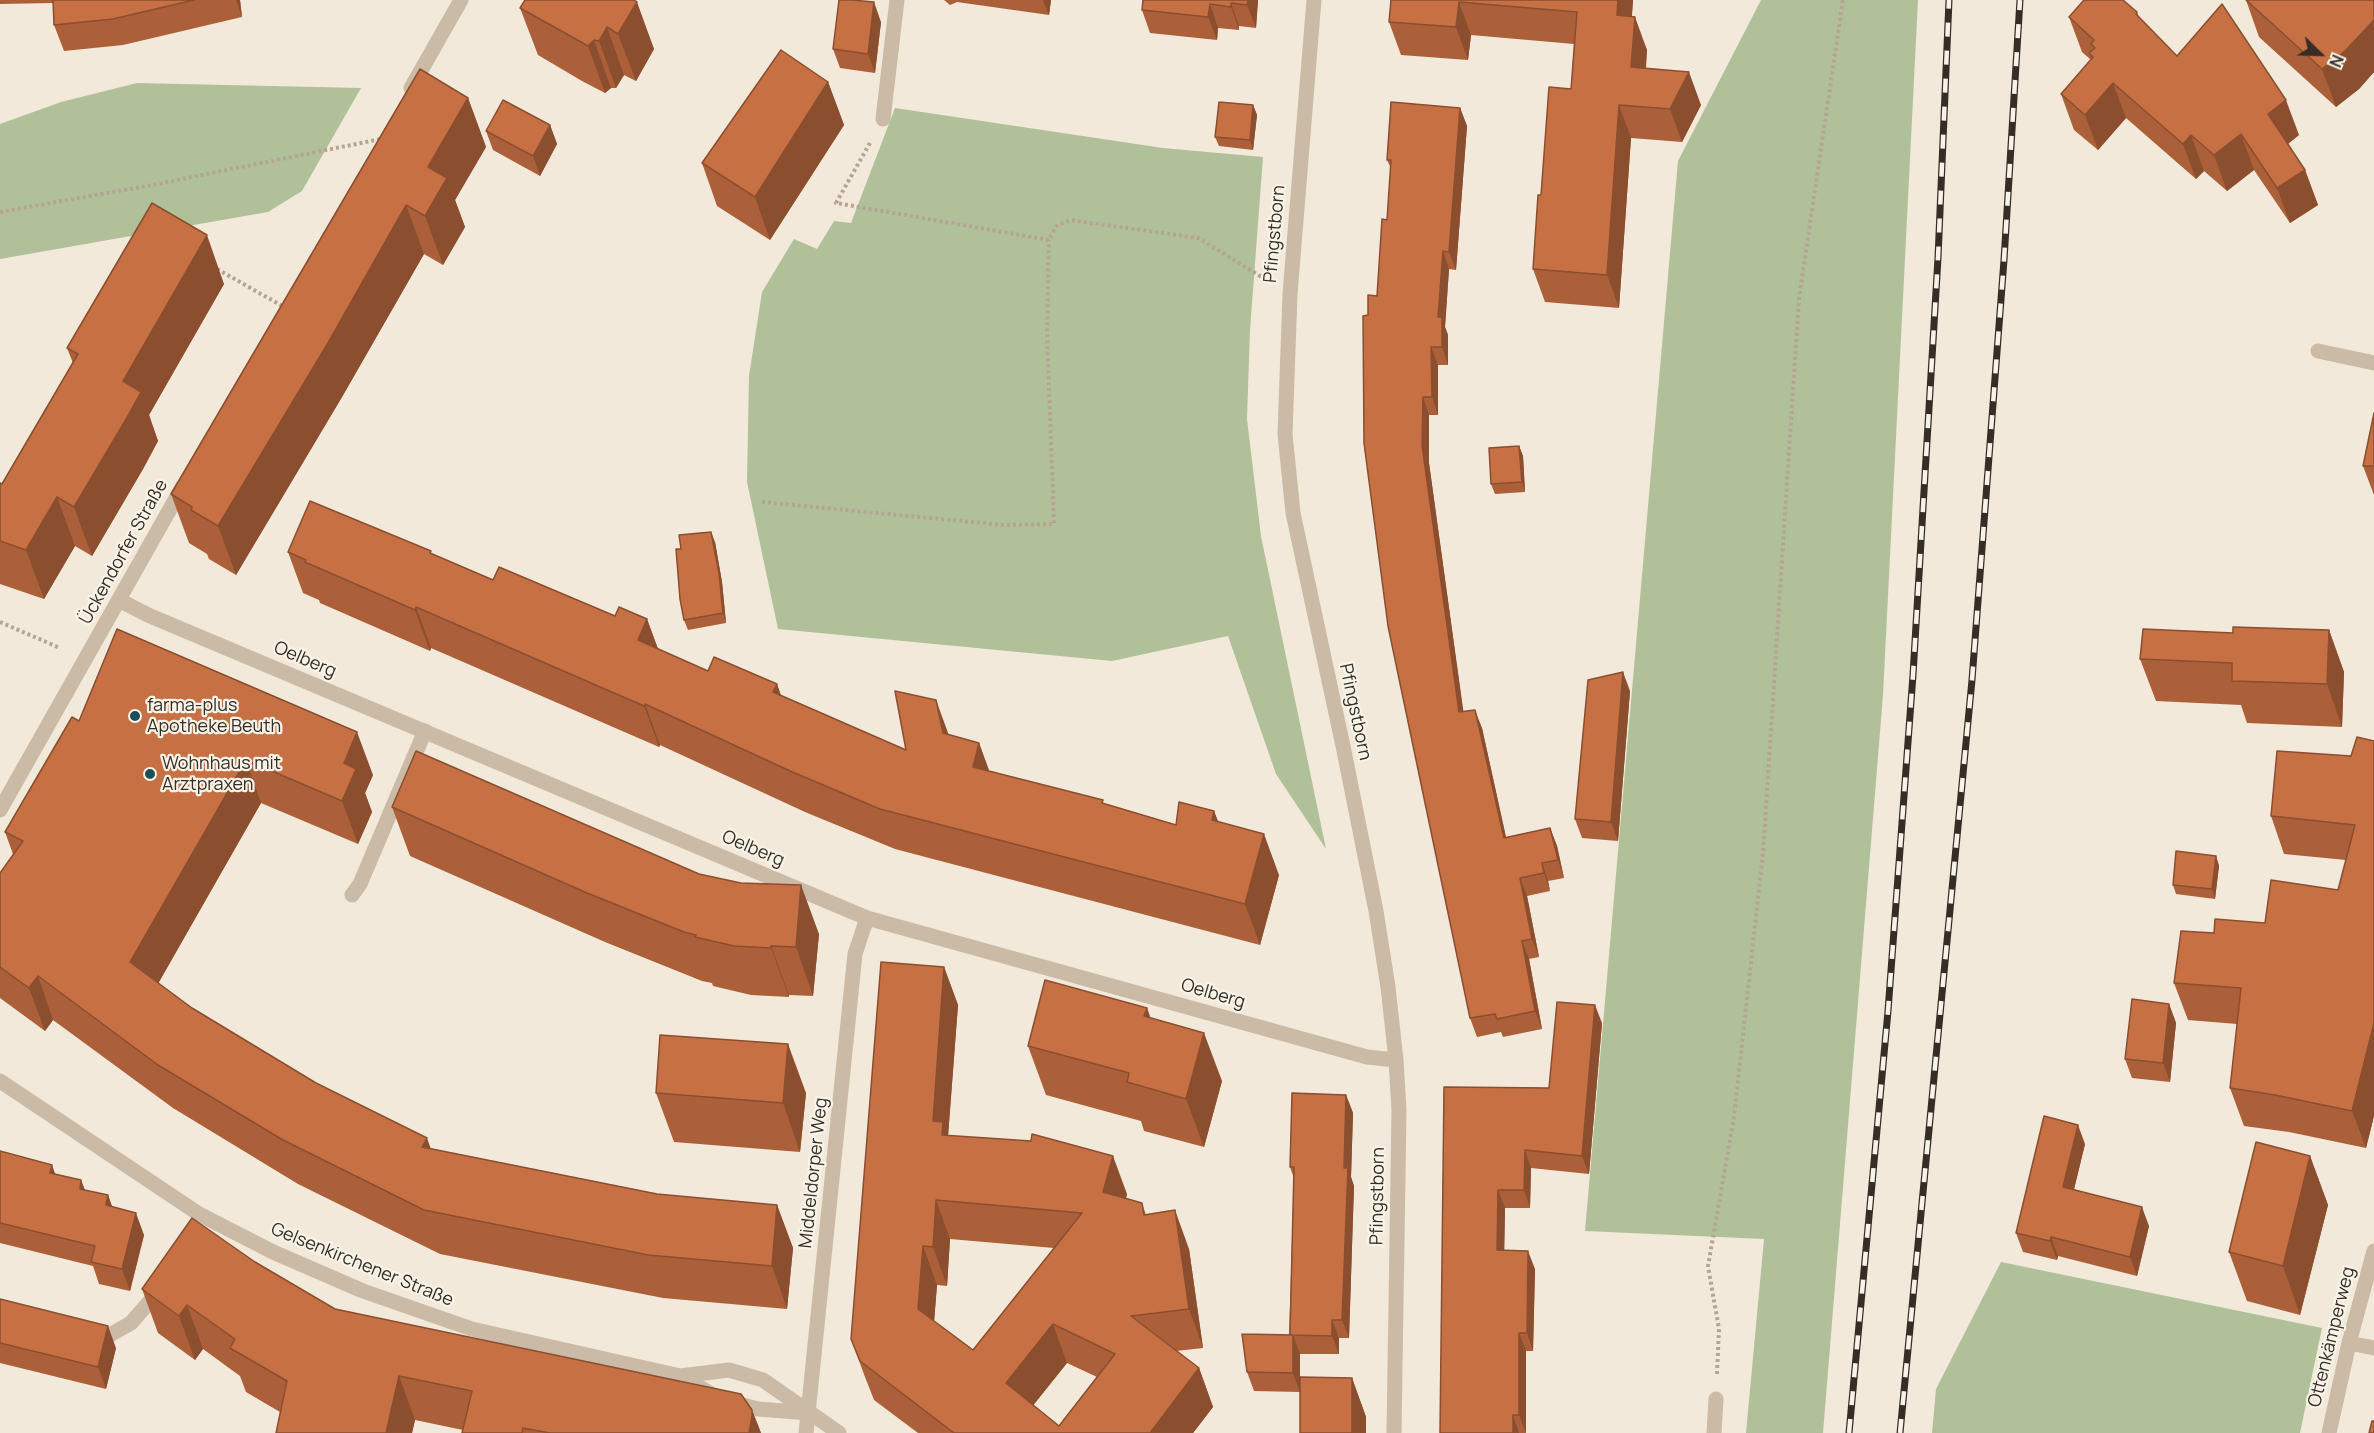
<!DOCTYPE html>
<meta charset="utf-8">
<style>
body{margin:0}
#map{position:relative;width:2374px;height:1433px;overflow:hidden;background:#f2e9da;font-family:Manrope,sans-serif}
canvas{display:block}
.north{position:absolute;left:2290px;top:24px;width:60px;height:60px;-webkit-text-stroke:4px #f9f3e7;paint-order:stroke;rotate:113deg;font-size:16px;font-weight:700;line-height:24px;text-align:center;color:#362d27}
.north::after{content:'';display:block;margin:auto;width:21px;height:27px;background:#362d27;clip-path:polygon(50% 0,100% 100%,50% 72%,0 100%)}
</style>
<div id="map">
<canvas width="2374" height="1433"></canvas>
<div class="north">N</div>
</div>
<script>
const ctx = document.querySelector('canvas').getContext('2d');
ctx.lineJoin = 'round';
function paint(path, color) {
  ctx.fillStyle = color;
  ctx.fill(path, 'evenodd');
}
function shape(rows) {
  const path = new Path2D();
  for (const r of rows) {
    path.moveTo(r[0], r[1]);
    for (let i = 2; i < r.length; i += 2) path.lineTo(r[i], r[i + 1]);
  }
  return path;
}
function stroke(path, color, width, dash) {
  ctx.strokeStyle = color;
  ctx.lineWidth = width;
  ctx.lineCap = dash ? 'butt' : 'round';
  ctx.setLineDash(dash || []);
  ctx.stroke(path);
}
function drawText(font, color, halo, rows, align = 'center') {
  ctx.font = font + ' Manrope,sans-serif';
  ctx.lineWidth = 4.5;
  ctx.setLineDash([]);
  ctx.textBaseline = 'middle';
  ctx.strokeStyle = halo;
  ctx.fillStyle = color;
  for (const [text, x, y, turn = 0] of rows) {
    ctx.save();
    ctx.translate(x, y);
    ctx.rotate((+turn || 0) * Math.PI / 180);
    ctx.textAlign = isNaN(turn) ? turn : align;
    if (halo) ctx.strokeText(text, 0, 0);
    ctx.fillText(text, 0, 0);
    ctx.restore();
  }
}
paint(shape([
 [1761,0,1918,0,1883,695,1823,1433,1746,1433,1764,1239,1585,1231,1678,161],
 [137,83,361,88,302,191,268,212,0,259,0,124,61,102],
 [895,108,1163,148,1263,157,1250,330,1247,419,1261,536,1326,849,1276,774,1228,636,1112,661,778,629,747,482,749,376,762,292,794,239,817,249,834,221,851,223],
 [2001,1262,2322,1328,2300,1433,1932,1433,1936,1389]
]), '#b0c19a');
stroke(shape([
 [870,143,836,203,1049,240,1056,226,1070,220,1198,238,1265,279],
 [0,212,147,186,381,139],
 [217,269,284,307],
 [762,502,1003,525,1054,524,1047,332,1049,240],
 [0,622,60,648],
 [1717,1374,1719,1329,1708,1266,1734,1117,1763,853,1799,298,1843,0]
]), '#b6a490', 4, [3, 3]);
stroke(shape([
 [883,119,897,0],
 [2318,351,2374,363],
 [352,895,360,884,425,731],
 [93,1333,108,1336,131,1323,151,1300,158,1287],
 [1714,1433,1716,1399]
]), '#cabaa6', 15);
stroke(shape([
 [1314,0,1290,294,1285,434,1293,513,1343,746,1376,911,1388,987,1396,1060,1399,1110,1394,1433],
 [119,600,148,615,867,918,1367,1057,1396,1060],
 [2349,1343,2374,1348],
 [806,1433,855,954,867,918],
 [2329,1433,2349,1343,2374,1251]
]), '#cabaa6', 15);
stroke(shape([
 [411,88,461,0],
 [0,810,183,486],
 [0,1081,199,1214,273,1252,363,1291,472,1329,680,1376,720,1399,758,1409,810,1413],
 [680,1376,729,1370,763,1380,839,1433]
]), '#cabaa6', 15);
const rail = shape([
 [1849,1433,1888,1011,1913,675,1938,258,1949,0],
 [1900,1433,1972,680,2004,260,2020,0]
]);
stroke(rail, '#362d27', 7);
stroke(rail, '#f9f3e7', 4.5, [14]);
paint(shape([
 [0,0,240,0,242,17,123,45,64,51,54,25,53,3,0,4],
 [634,0,654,49,636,81,624,75,616,88,611,88,605,93,582,81,538,55,520,8],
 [944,0,1051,0,1049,15,957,2,950,5],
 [1143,0,1258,0,1256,28,1239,26,1239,30,1218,28,1217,40,1150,33,1142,10],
 [1391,0,1633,0,1632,17,1647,50,1646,68,1701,105,1682,142,1631,138,1619,308,1545,302,1533,269,1541,195,1571,89,1574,44,1471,35,1468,60,1401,55,1389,22],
 [2246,0,2374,0,2374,72,2359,89,2336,107,2259,37],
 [2137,12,2139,17,2177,56,2299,135,2288,144,2305,170,2318,205,2290,223,2254,170,2227,191,2204,171,2196,179,2126,118,2098,150,2074,130,2061,94,2091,60,2082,52,2069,17],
 [881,22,875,73,840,68,833,49],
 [828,82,844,125,770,240,717,206,702,163],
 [468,98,486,147,455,200,465,227,443,265,424,254,342,397,236,575,209,559,207,554,189,543,171,494],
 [1253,105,1257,115,1253,150,1219,146,1215,137],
 [1460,108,1467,126,1456,270,1449,269,1445,327,1448,335,1448,365,1438,365,1438,415,1429,415,1429,463,1463,711,1482,728,1506,837,1550,828,1557,846,1564,878,1548,881,1550,891,1527,896,1539,957,1529,959,1542,1029,1503,1037,1501,1032,1477,1037,1470,1018,1368,315,1377,296,1387,220,1391,168,1387,160],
 [550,125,557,144,540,176,493,150,486,131],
 [224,284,149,415,158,441,143,469,92,556,75,546,44,599,0,584,0,483,2,484,73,363,67,348],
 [2374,413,2374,495,2363,466],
 [1519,446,1523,456,1525,492,1495,494,1491,484],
 [715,542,722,582,726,623,688,630,684,620],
 [288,552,432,554,493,580,615,616,647,619,658,649,708,671,777,684,781,696,906,750,949,735,979,743,989,771,1176,825,1214,811,1218,821,1279,875,1260,945,895,849,805,812,660,745,659,747,431,648,430,651,320,603,319,600,303,593],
 [2329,630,2344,672,2342,727,2247,723,2241,705,2156,701,2140,659,2233,633],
 [1630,691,1618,841,1582,838,1575,819],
 [79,721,373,775,365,793,372,812,358,844,261,803,158,983,192,1008,316,1083,431,1149,657,1194,777,1205,793,1248,787,1309,663,1298,440,1254,298,1184,173,1108,53,1020,45,1031,0,998,0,873,13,854,5,832],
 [2374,741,2374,1116,2366,1148,2289,1132,2244,1126,2230,1088,2237,1024,2188,1020,2174,983,2214,933,2265,923,2338,890,2346,860,2284,854,2271,816,2351,756],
 [392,807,819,934,813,996,789,995,789,997,751,995,713,986,712,983,702,981,605,942,410,856],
 [2216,856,2219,866,2215,899,2176,894,2173,885],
 [944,967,958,1005,948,1135,1127,1194,1126,1199,1142,1203,1146,1215,1189,1249,1203,1348,1176,1351,1199,1368,1213,1407,1193,1433,918,1433,874,1400,865,1377,851,1339],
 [950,1239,1054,1248,973,1350,934,1321,937,1285,947,1286],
 [1067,1363,1097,1377,1059,1426,1033,1405],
 [2169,1004,2176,1023,2170,1082,2132,1078,2125,1059],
 [1147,1008,1150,1017,1222,1081,1204,1147,1144,1131,1141,1121,1046,1095,1028,1046],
 [1602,1023,1589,1174,1531,1168,1530,1208,1505,1208,1504,1250,1535,1269,1533,1351,1526,1351,1526,1433,1440,1433,1444,1087,1549,1088],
 [656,1093,806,1093,800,1152,674,1142],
 [1346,1095,1353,1113,1351,1177,1354,1186,1349,1338,1339,1338,1339,1354,1300,1354,1300,1377,1352,1378,1366,1417,1300,1392,1254,1391,1247,1372,1289,1335,1294,1178,1290,1167],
 [2085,1144,2074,1189,2149,1226,2137,1276,2058,1256,2057,1260,2023,1252,2016,1233],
 [0,1151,56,1174,81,1180,85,1190,108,1195,112,1207,144,1235,130,1291,99,1284,93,1266,0,1243],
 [2310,1156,2328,1205,2300,1315,2247,1301,2229,1252],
 [255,1262,335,1309,752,1410,761,1433,462,1433,463,1430,415,1420,412,1433,276,1433,280,1412,246,1392,240,1376,203,1349,195,1360,158,1333,142,1289],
 [0,1299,116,1348,106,1389,0,1363]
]), '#ab603a');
paint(shape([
 [236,0,240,0,242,17],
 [1043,0,1051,0,1049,15],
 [1248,0,1258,0,1256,28,1247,5],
 [1618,0,1633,0,1629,48,1617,15],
 [637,2,654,49,636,81,618,34],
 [874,2,881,22,875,73,868,54],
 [1459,2,1471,35,1468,60,1456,27],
 [1231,3,1239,26,1239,30,1231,7],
 [1210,4,1218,28,1217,40,1208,17],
 [1635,17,1647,50,1643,100,1631,67],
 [2374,20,2374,72,2359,89,2336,107,2322,69],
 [607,27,624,75,616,88,599,41],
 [594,40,611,88,605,93,588,46],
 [1689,72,1701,105,1682,142,1670,109],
 [828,82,844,125,770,240,755,197],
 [2113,83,2126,118,2098,150,2085,115],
 [468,98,486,147,455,200,465,227,443,265,425,216,428,167],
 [2286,100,2299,135,2281,149,2268,114],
 [1253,105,1257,115,1253,150,1250,140],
 [1619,105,1631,138,1619,308,1607,275],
 [1460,108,1467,126,1456,270,1449,252],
 [550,125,557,144,540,176,533,156],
 [2241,134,2254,170,2227,191,2214,155],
 [2191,135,2204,171,2196,179,2183,144],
 [2305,170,2318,205,2290,223,2277,188],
 [406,205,424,254,342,397,236,575,218,526],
 [207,235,224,284,149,415,158,441,143,469,92,556,74,507,123,381],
 [1443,251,1449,269,1445,327,1448,335,1448,365,1442,347,1438,317],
 [1431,347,1438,365,1438,415,1432,397],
 [1423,397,1429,415,1429,463,1466,730,1459,712,1422,445],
 [1519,446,1523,456,1525,492,1522,482],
 [57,497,75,546,44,599,26,550],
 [711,532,715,542,722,582,726,623,723,613],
 [416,607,431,648,430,651,415,610],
 [647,619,662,660,638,640],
 [2329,630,2344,672,2342,727,2327,684],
 [1623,672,1630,691,1618,841,1611,822],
 [777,684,791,725,773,692],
 [936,700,951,741,943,733],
 [645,704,660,745,659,747,644,706],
 [1475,710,1482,728,1510,856,1504,838],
 [357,732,373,775,365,793,372,812,358,844,342,801,344,763],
 [979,743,994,784,973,767],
 [246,760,261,803,146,1005,130,962],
 [1214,811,1229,852,1212,820],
 [1550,828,1557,846,1564,878,1558,860],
 [1264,834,1279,875,1260,945,1245,904],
 [2216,856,2219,866,2215,899,2212,889],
 [1542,863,1548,881,1550,891,1544,873],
 [1520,878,1527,896,1539,957,1532,939],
 [801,885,819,934,813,996,796,947],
 [1522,941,1529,959,1542,1029,1535,1011],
 [771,946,789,995,789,997,771,948],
 [944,967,958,1005,948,1137,957,1160,933,1121],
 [38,976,53,1020,45,1031,29,988],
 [2169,1004,2176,1023,2170,1082,2163,1063],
 [1595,1005,1602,1023,1589,1174,1582,1156],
 [1147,1008,1164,1057,1144,1016],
 [2374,1023,2374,1116,2366,1148,2352,1111],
 [1204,1033,1222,1081,1204,1147,1186,1099],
 [788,1044,806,1093,800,1152,783,1103],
 [1346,1095,1353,1113,1351,1177,1354,1186,1349,1338,1342,1320,1344,1168],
 [2078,1125,2085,1144,2070,1206,2063,1187],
 [427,1138,442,1181,422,1147],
 [1525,1150,1531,1168,1530,1208,1524,1190],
 [1113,1156,1127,1194,1117,1231,1103,1192],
 [2310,1156,2328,1205,2300,1315,2283,1266],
 [52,1165,60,1187,50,1173],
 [81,1180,89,1202,80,1189],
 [1498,1190,1505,1208,1504,1268,1497,1250],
 [108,1195,116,1217,106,1205],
 [936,1200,950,1239,947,1286,933,1247],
 [777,1205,793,1248,787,1309,772,1266],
 [2142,1207,2149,1226,2137,1276,2130,1257],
 [1175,1210,1189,1249,1203,1348,1189,1309],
 [136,1213,144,1235,130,1291,122,1269],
 [2051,1237,2058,1256,2057,1260,2050,1241],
 [923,1246,937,1285,932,1348,918,1309],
 [1528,1251,1535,1269,1533,1351,1527,1333],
 [187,1305,203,1349,195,1360,179,1316],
 [1332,1320,1339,1338,1339,1354,1332,1336],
 [1053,1324,1067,1363,1020,1422,1006,1383],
 [108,1326,116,1348,106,1389,98,1367],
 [1519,1333,1526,1351,1526,1433,1519,1415],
 [1293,1335,1300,1354,1300,1392,1293,1373],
 [1199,1368,1213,1407,1193,1433,1150,1433],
 [399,1376,415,1420,412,1433,386,1433],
 [1352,1378,1366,1417,1366,1433,1352,1433],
 [752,1410,761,1433,749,1433],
 [1513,1415,1519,1433,1513,1433]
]), '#8b4e2f');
const building = shape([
 [53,0,194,0,113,19,54,25,53,0],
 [525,0,634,0,637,2,618,34,607,27,599,41,594,40,588,46,565,33,520,8,525,0],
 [839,0,852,0,874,2,868,54,833,49,839,0],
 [1143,0,1248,0,1247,5,1231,3,1231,7,1210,4,1208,17,1142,10,1143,0],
 [1391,0,1618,0,1617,15,1635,17,1631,67,1689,72,1670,109,1619,105,1607,275,1533,269,1538,195,1541,195,1549,87,1571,89,1577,12,1459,2,1456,27,1389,22,1391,0],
 [2084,0,2123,0,2137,12,2136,14,2177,56,2222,4,2286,100,2268,114,2305,170,2277,188,2241,134,2214,155,2191,135,2183,144,2113,83,2085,115,2061,94,2093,57,2089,53,2095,48,2091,44,2094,40,2069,17,2084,0],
 [2246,0,2374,0,2374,20,2345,51,2322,69,2246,0],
 [781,50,828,82,755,197,702,163,781,50],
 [420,69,468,98,428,167,447,178,425,216,406,205,325,348,218,526,191,510,192,507,171,494,420,69],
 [503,100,550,125,533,156,486,131,503,100],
 [1219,102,1253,105,1250,140,1215,137,1219,102],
 [1391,102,1460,108,1449,252,1443,251,1438,317,1442,317,1442,347,1431,347,1432,397,1423,397,1422,445,1459,712,1475,710,1504,838,1550,828,1558,860,1542,863,1544,873,1520,878,1532,939,1522,941,1535,1011,1497,1019,1495,1014,1470,1018,1388,626,1364,443,1363,316,1368,315,1368,295,1377,296,1382,219,1387,220,1391,160,1387,160,1391,102],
 [152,203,207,235,123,381,141,392,125,421,74,507,57,497,26,550,0,541,0,483,2,484,78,354,67,348,152,203],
 [2374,413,2374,466,2363,466,2374,413],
 [1519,446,1522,482,1491,484,1489,448,1519,446],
 [310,501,431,551,430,553,493,580,499,567,615,616,619,607,647,619,638,640,708,671,714,657,777,684,773,692,906,750,895,691,936,700,943,733,979,743,973,767,1103,800,1102,803,1176,825,1179,802,1214,811,1212,820,1264,834,1245,904,880,809,790,771,645,704,644,706,416,607,415,610,305,562,306,560,288,552,310,501],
 [711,532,719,573,723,613,684,620,680,599,676,549,681,549,679,535,711,532],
 [2233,627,2329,630,2327,684,2232,681,2232,663,2140,659,2143,629,2233,633,2233,627],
 [117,629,357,732,344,763,356,769,342,801,246,760,130,962,192,1008,316,1083,427,1138,422,1147,657,1194,777,1205,772,1266,648,1255,424,1210,283,1140,158,1065,38,976,29,988,0,967,0,873,23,841,5,832,72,717,79,721,117,629],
 [1623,672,1611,822,1575,819,1588,680,1623,672],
 [2357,737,2374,741,2374,1023,2352,1111,2275,1095,2230,1088,2241,988,2174,983,2181,931,2214,933,2215,919,2265,923,2271,880,2338,890,2355,825,2271,816,2277,751,2351,756,2357,737],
 [416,751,699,874,741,883,801,885,796,947,771,946,771,948,734,946,695,937,696,935,684,932,587,893,392,807,416,751],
 [2176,851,2216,856,2212,889,2173,885,2176,851],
 [881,962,944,967,933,1121,943,1122,942,1135,1031,1141,1032,1134,1113,1156,1103,1192,1142,1203,1144,1215,1175,1210,1189,1309,1131,1316,1199,1368,1150,1433,954,1433,860,1361,851,1339,881,962],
 [936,1200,1082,1213,973,1350,918,1309,923,1246,933,1247,936,1200],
 [1053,1324,1115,1354,1059,1426,1006,1383,1053,1324],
 [1045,980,1147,1008,1144,1016,1204,1033,1186,1099,1127,1082,1129,1073,1028,1046,1045,980],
 [2132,999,2169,1004,2163,1063,2125,1059,2132,999],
 [1557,1002,1595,1005,1582,1156,1525,1150,1524,1190,1498,1190,1497,1250,1528,1251,1527,1333,1519,1333,1519,1415,1513,1415,1513,1433,1440,1433,1444,1087,1549,1088,1557,1002],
 [660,1035,788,1044,783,1103,656,1093,660,1035],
 [1292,1093,1346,1095,1344,1168,1348,1168,1342,1320,1332,1320,1332,1336,1290,1335,1294,1167,1290,1167,1292,1093],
 [2044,1116,2078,1125,2063,1187,2142,1207,2130,1257,2051,1237,2050,1241,2016,1233,2044,1116],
 [2256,1142,2310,1156,2283,1266,2229,1252,2256,1142],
 [0,1151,52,1165,50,1173,81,1180,80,1189,108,1195,106,1205,136,1213,122,1269,91,1262,95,1246,0,1223,0,1151],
 [192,1218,255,1262,335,1309,741,1394,752,1410,752,1416,749,1433,550,1433,523,1428,522,1433,462,1433,472,1391,399,1376,386,1433,276,1433,287,1381,230,1348,235,1339,187,1305,179,1316,142,1289,192,1218],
 [0,1299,108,1326,98,1367,0,1343,0,1299],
 [1242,1334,1293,1335,1293,1373,1247,1372,1242,1334],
 [1300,1377,1352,1378,1352,1433,1300,1433,1300,1377],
 [2372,1421,2374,1421,2374,1433,2369,1433,2372,1421]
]);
paint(building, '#c77043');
stroke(building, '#8b4e2f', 1.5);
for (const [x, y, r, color] of [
 [135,716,6,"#1c4e58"],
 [150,774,6,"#1c4e58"]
]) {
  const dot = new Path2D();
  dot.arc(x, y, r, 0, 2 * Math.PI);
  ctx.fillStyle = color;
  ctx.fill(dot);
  stroke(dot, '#f9f3e7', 2);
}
drawText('18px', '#362d27', '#f9f3e7', [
 ["Pfingstborn",1275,234,-85],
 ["Ückendorfer Straße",124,552,-61],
 ["Oelberg",305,660,23],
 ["Pfingstborn",1355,712,78],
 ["Oelberg",753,849,23],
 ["Oelberg",1213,994,16],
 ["Middeldorper Weg",814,1173,-84],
 ["Pfingstborn",1378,1196,-89],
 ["Gelsenkirchener Straße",362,1265,22],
 ["Ottenkämperweg",2332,1337,-76]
]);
drawText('18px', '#362d27', '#f9f3e7', [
 ["farma-plus",147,706],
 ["Apotheke Beuth",147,727],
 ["Wohnhaus mit",162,764],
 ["Arztpraxen",162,785]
], 'left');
</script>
